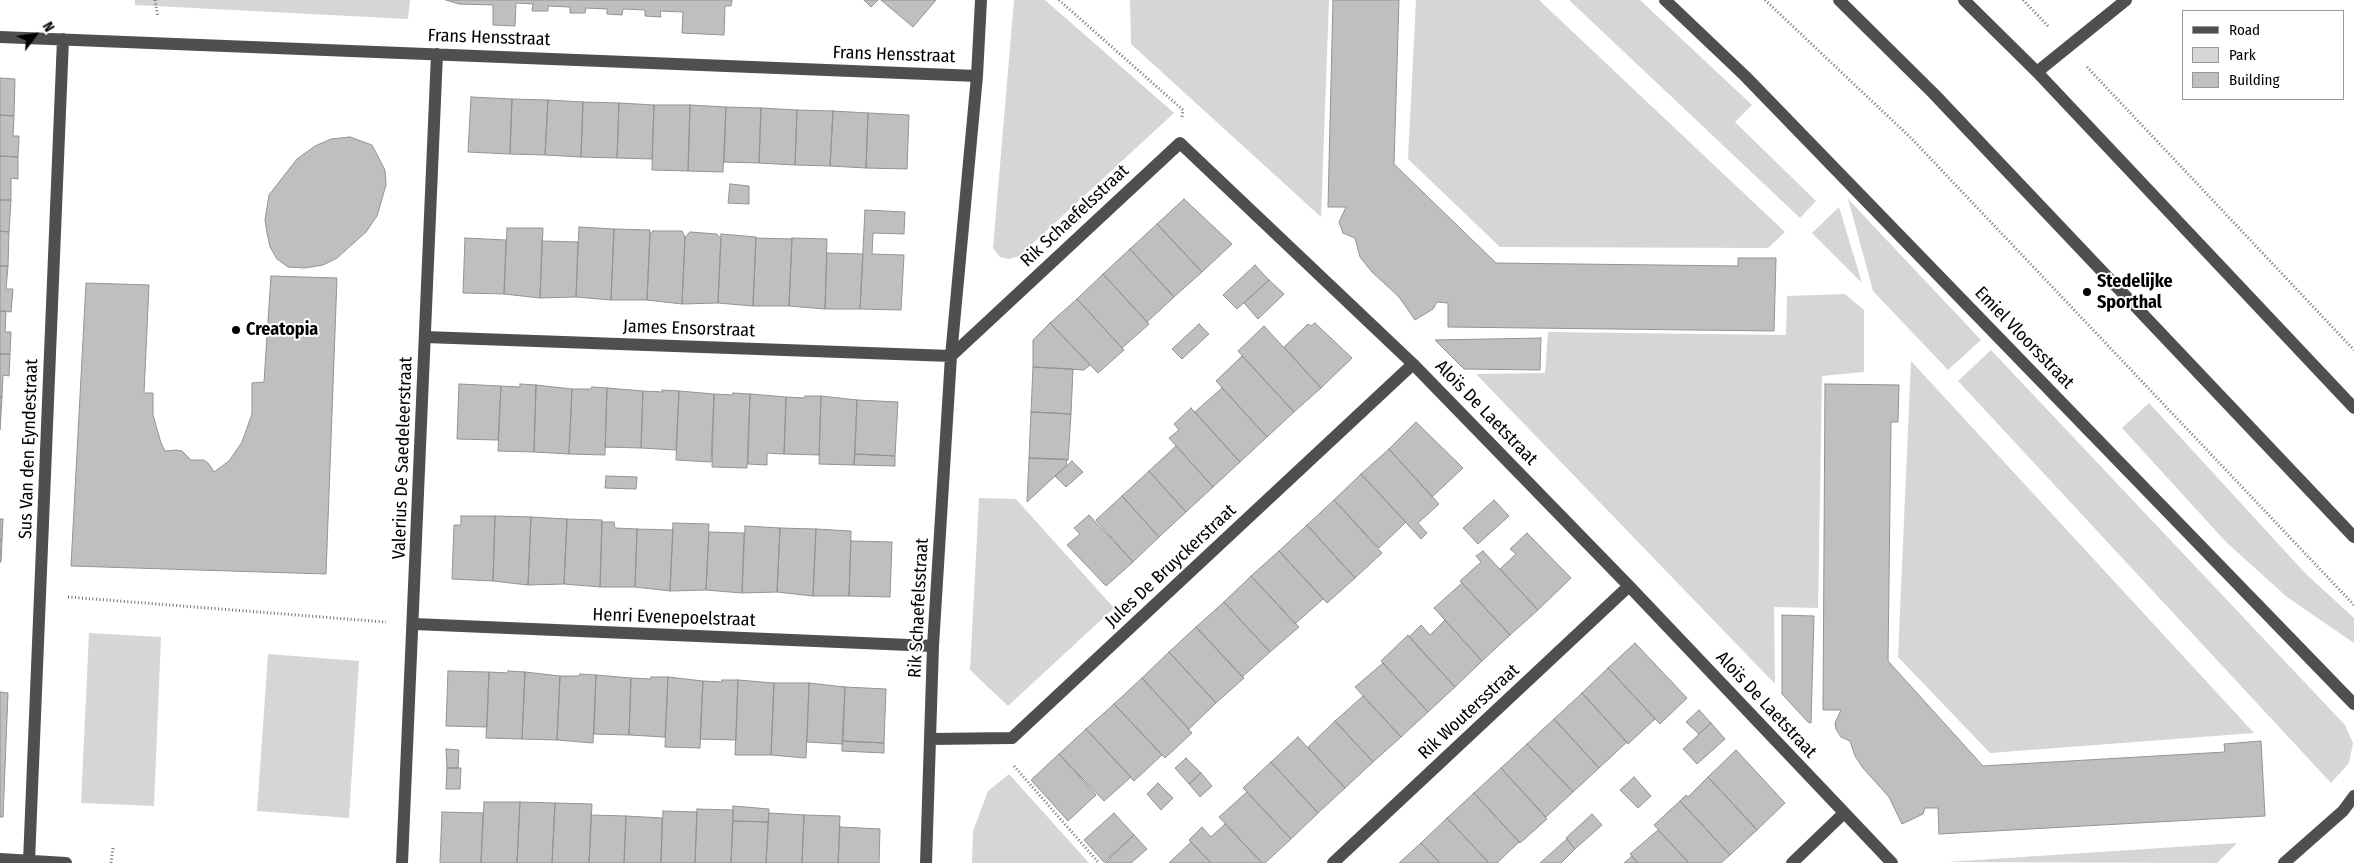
<!DOCTYPE html>
<meta charset="utf-8">
<style>
body{margin:0}
#map{position:relative;width:2354px;height:863px;overflow:hidden;background:#fff;font-family:"Fira Sans Condensed",sans-serif}
canvas{display:block}
.legend{position:absolute;left:2182px;top:10px;width:162px;height:90px;box-sizing:border-box;background:#fff;border:1px solid #999;margin:0;padding:6px 9px;list-style:none;font-size:15px;color:#000}
.legend li{display:flex;align-items:center;gap:10px;height:25px}
.legend b{width:25px;border:1px solid #999}
.north{position:absolute;left:10px;top:10px;width:50px;height:50px;-webkit-text-stroke:4px #fff;paint-order:stroke;rotate:59deg;font-size:14px;font-weight:700;line-height:20px;text-align:center;color:#000}
.north::after{content:'';display:block;margin:auto;width:18px;height:22px;background:#000;clip-path:polygon(50% 0,100% 100%,50% 72%,0 100%)}
</style>
<div id="map">
<canvas width="2354" height="863"></canvas>
<ul class="legend">
<li><b style="height:6px;background:#4f4f4f"></b>Road</li>
<li><b style="height:14px;background:#d6d6d6"></b>Park</li>
<li><b style="height:14px;background:#bfbfbf"></b>Building</li>
</ul>
<div class="north">N</div>
</div>
<script>
const ctx = document.querySelector('canvas').getContext('2d');
ctx.lineJoin = 'round';
function paint(path, color) {
  ctx.fillStyle = color;
  ctx.fill(path, 'evenodd');
}
function shape(rows) {
  const path = new Path2D();
  for (const r of rows) {
    path.moveTo(r[0], r[1]);
    for (let i = 2; i < r.length; i += 2) path.lineTo(r[i], r[i + 1]);
  }
  return path;
}
function stroke(path, color, width, dash) {
  ctx.strokeStyle = color;
  ctx.lineWidth = width;
  ctx.lineCap = dash ? 'butt' : 'round';
  ctx.setLineDash(dash || []);
  ctx.stroke(path);
}
function drawText(font, color, halo, rows, align = 'center') {
  ctx.font = font + ' "Fira Sans Condensed",sans-serif';
  ctx.lineWidth = 4;
  ctx.setLineDash([]);
  ctx.textBaseline = 'middle';
  ctx.strokeStyle = halo;
  ctx.fillStyle = color;
  for (const [text, x, y, turn = 0] of rows) {
    ctx.save();
    ctx.translate(x, y);
    ctx.rotate((+turn || 0) * Math.PI / 180);
    ctx.textAlign = isNaN(turn) ? turn : align;
    if (halo) ctx.strokeText(text, 0, 0);
    ctx.fillText(text, 0, 0);
    ctx.restore();
  }
}
paint(shape([
 [135,0,410,0,408,19,135,5],
 [1014,0,1045,0,1174,113,1019,256,1009,259,1000,257,993,248],
 [1130,0,1329,0,1321,217,1131,44],
 [1416,0,1539,0,1785,232,1768,248,1500,247,1408,159],
 [1569,0,1640,0,1752,105,1735,122,1816,201,1800,218],
 [1848,199,1981,340,1948,370,1873,291],
 [1839,207,1862,283,1812,233],
 [1845,294,1864,310,1864,372,1822,376,1818,608,1774,607,1775,684,1476,374,1545,373,1548,332,1786,335,1787,296],
 [1991,350,2345,725,2353,743,2349,763,2331,783,1958,381],
 [1911,361,2254,733,1990,753,1898,657],
 [2149,403,2305,573,2354,618,2354,643,2287,597,2226,542,2122,428],
 [979,498,1016,499,1114,608,1008,706,970,670],
 [89,633,161,637,154,806,81,803],
 [268,654,359,661,349,818,257,811],
 [1009,774,1089,863,972,863,973,831,988,791],
 [2237,843,2217,863,1946,862]
]), '#d6d6d6');
const building = shape([
 [446,0,732,0,731,6,725,6,724,35,682,33,683,12,660,11,661,17,645,16,645,10,623,9,622,15,607,14,607,9,586,8,585,13,570,13,570,7,548,6,548,11,532,11,533,4,516,3,515,26,493,25,493,5,459,4,446,0],
 [864,0,878,0,871,7,864,0],
 [881,0,936,0,913,27,881,0],
 [1333,0,1399,0,1394,164,1496,263,1738,266,1738,258,1776,258,1774,331,1448,327,1448,303,1437,302,1433,309,1415,320,1399,297,1372,272,1360,257,1355,238,1343,233,1339,222,1346,207,1328,207,1333,0],
 [0,78,15,79,14,116,0,115,0,78],
 [471,97,512,99,510,154,468,152,471,97],
 [512,99,548,100,545,155,510,154,512,99],
 [548,100,583,102,581,157,545,155,548,100],
 [583,102,619,103,617,158,581,157,583,102],
 [619,103,654,105,652,159,617,158,619,103],
 [654,105,690,105,688,171,652,170,654,105],
 [690,105,726,107,723,172,688,171,690,105],
 [726,107,761,108,759,163,724,162,726,107],
 [761,108,797,110,795,165,759,163,761,108],
 [797,110,833,111,830,166,795,165,797,110],
 [833,111,868,113,866,168,830,166,833,111],
 [868,113,909,115,907,169,866,168,868,113],
 [0,115,14,116,13,136,19,136,18,157,0,156,0,115],
 [350,137,372,145,385,170,386,185,377,216,366,232,337,258,323,265,305,268,288,267,277,259,270,247,267,233,265,220,269,195,297,159,315,146,331,139,350,137],
 [0,156,18,157,18,179,11,178,11,200,0,200,0,156],
 [730,184,749,186,749,204,728,203,730,184],
 [1184,199,1232,244,1202,272,1157,224,1184,199],
 [0,200,11,200,9,232,0,231,0,200],
 [865,210,905,212,904,234,873,233,872,254,904,255,901,310,860,309,865,210],
 [1157,224,1202,272,1174,297,1130,249,1157,224],
 [579,227,614,229,611,300,576,297,579,227],
 [507,228,543,228,540,298,504,294,507,228],
 [614,229,650,230,647,300,611,300,614,229],
 [0,231,9,232,8,266,0,266,0,231],
 [653,231,682,231,685,237,682,304,647,300,650,234,653,231],
 [690,232,717,234,721,239,718,303,682,304,685,237,690,232],
 [721,234,756,237,753,306,718,303,721,234],
 [465,238,506,240,504,294,463,293,465,238],
 [756,238,792,239,789,306,753,306,756,238],
 [792,238,827,239,825,309,789,306,792,238],
 [542,241,578,242,576,297,540,298,542,241],
 [1130,249,1174,297,1147,322,1103,274,1130,249],
 [827,253,863,254,860,309,825,309,827,253],
 [1255,265,1269,280,1237,309,1223,295,1255,265],
 [0,266,8,266,6,289,13,289,11,312,0,311,0,266],
 [1103,274,1149,324,1122,348,1077,299,1103,274],
 [271,276,337,278,326,574,71,566,86,283,149,285,144,393,153,393,153,415,161,443,165,451,176,450,182,451,191,460,204,460,209,464,214,472,229,461,242,442,252,414,252,383,264,382,271,276],
 [1269,280,1284,294,1258,319,1244,303,1269,280],
 [1077,299,1124,350,1098,373,1050,323,1077,299],
 [0,311,6,311,5,332,11,332,10,354,0,354,0,311],
 [1050,323,1090,365,1084,370,1033,367,1033,340,1050,323],
 [1315,323,1352,358,1321,388,1284,347,1308,324,1311,326,1315,323],
 [1199,324,1209,334,1182,359,1172,349,1199,324],
 [1264,326,1321,388,1294,412,1238,351,1264,326],
 [1541,338,1540,370,1464,369,1435,340,1541,338],
 [0,354,10,354,9,376,3,375,2,397,0,397,0,354],
 [1242,356,1294,412,1267,437,1216,381,1242,356],
 [1033,367,1073,369,1071,414,1031,412,1033,367],
 [459,384,501,386,498,440,457,439,459,384],
 [520,384,536,385,534,452,498,451,501,386,520,387,520,384],
 [1825,384,1899,385,1898,422,1891,422,1888,661,1983,766,2225,752,2224,744,2261,741,2265,816,1939,834,1938,808,1925,808,1923,814,1902,824,1889,797,1863,768,1855,756,1850,741,1841,737,1836,729,1835,723,1841,710,1823,710,1825,384],
 [536,385,572,389,569,454,534,452,536,385],
 [592,387,607,388,605,455,569,454,572,389,591,389,592,387],
 [607,388,643,391,641,448,605,447,607,388],
 [1222,388,1267,437,1240,462,1195,412,1222,388],
 [662,390,679,391,676,450,641,448,643,391,663,392,662,390],
 [679,391,714,394,711,462,676,460,679,391],
 [733,393,750,394,747,468,712,467,714,394,733,395,733,393],
 [750,394,786,397,784,454,767,453,767,465,748,464,750,394],
 [805,396,821,396,819,455,784,454,786,397,805,398,805,396],
 [821,396,857,400,854,465,819,464,821,396],
 [0,397,2,397,0,430,0,397],
 [857,400,898,402,895,456,855,454,857,400],
 [1191,408,1240,462,1213,487,1169,438,1179,430,1174,424,1191,408],
 [1031,412,1071,414,1068,460,1029,458,1031,412],
 [1416,422,1463,468,1432,497,1389,449,1416,422],
 [1176,446,1213,487,1186,512,1149,471,1176,446],
 [1389,449,1439,504,1418,523,1427,533,1421,539,1361,474,1389,449],
 [855,454,895,456,895,466,854,465,855,454],
 [1029,458,1067,459,1066,466,1027,502,1029,458],
 [1072,461,1083,472,1066,487,1055,476,1072,461],
 [1149,471,1186,512,1159,537,1122,496,1149,471],
 [1361,474,1406,522,1379,548,1334,500,1361,474],
 [606,476,637,477,636,489,605,488,606,476],
 [1122,496,1159,537,1133,562,1096,520,1122,496],
 [1334,500,1382,553,1355,578,1307,525,1334,500],
 [1494,500,1509,516,1478,544,1463,528,1494,500],
 [1089,515,1133,562,1106,586,1067,545,1080,534,1074,528,1089,515],
 [461,516,495,516,493,581,452,579,454,525,461,525,461,516],
 [495,516,531,517,528,585,493,581,495,516],
 [531,517,567,519,564,584,528,585,531,517],
 [0,519,3,519,2,540,0,540,0,519],
 [567,519,602,520,600,587,564,584,567,519],
 [602,522,614,522,615,528,637,529,635,587,600,587,602,522],
 [673,523,709,524,706,590,670,591,673,523],
 [1307,525,1355,578,1327,603,1279,551,1307,525],
 [745,526,780,528,777,592,742,593,745,526],
 [780,528,816,529,813,596,777,592,780,528],
 [637,529,673,530,670,591,635,587,637,529],
 [816,529,851,531,849,596,813,596,816,529],
 [709,532,744,533,742,593,706,590,709,532],
 [1527,533,1571,578,1538,610,1500,569,1516,554,1510,549,1527,533],
 [0,540,2,540,1,562,0,562,0,540],
 [851,541,892,542,890,597,849,596,851,541],
 [1279,551,1323,599,1295,624,1251,576,1279,551],
 [1483,551,1538,610,1510,635,1460,581,1481,562,1476,556,1483,551],
 [1251,576,1299,627,1270,652,1224,602,1251,576],
 [1462,583,1510,635,1482,661,1434,608,1462,583],
 [1224,602,1270,652,1242,677,1196,627,1224,602],
 [1782,615,1814,616,1811,723,1808,722,1782,694,1782,615],
 [1445,620,1482,661,1455,687,1409,637,1421,625,1430,635,1445,620],
 [1196,627,1244,678,1216,703,1169,652,1196,627],
 [1408,635,1455,687,1428,712,1381,661,1408,635],
 [1635,643,1687,698,1660,724,1608,668,1635,643],
 [1169,652,1216,703,1189,729,1142,678,1169,652],
 [1383,663,1428,712,1401,737,1355,687,1383,663],
 [1608,668,1655,719,1628,744,1582,693,1608,668],
 [448,671,489,672,487,727,446,726,448,671],
 [508,671,525,672,522,739,486,738,489,672,508,673,508,671],
 [525,672,560,676,557,740,522,739,525,672],
 [580,674,596,675,593,743,557,740,560,676,579,676,580,674],
 [596,675,631,678,629,735,594,734,596,675],
 [651,677,668,677,665,737,629,735,631,678,651,679,651,677],
 [668,677,703,681,700,748,665,747,668,677],
 [1142,678,1192,733,1165,758,1114,704,1142,678],
 [722,680,738,680,736,740,700,739,703,681,722,682,722,680],
 [738,680,774,683,771,755,735,755,738,680],
 [774,683,809,683,806,758,771,755,774,683],
 [809,683,845,687,843,744,807,742,809,683],
 [845,687,886,689,884,743,842,741,845,687],
 [0,692,8,693,3,817,0,817,0,692],
 [1582,693,1627,742,1599,768,1554,719,1582,693],
 [1363,696,1401,737,1373,762,1335,721,1363,696],
 [1114,704,1162,755,1134,781,1086,729,1114,704],
 [1699,710,1711,723,1699,734,1686,722,1699,710],
 [1554,719,1599,768,1573,792,1527,744,1554,719],
 [1335,721,1373,762,1345,788,1308,747,1335,721],
 [1711,723,1725,739,1697,764,1683,749,1711,723],
 [1086,729,1131,777,1104,801,1059,754,1086,729],
 [1298,737,1345,788,1318,813,1271,762,1298,737],
 [842,741,884,743,884,753,842,751,842,741],
 [1527,744,1573,792,1546,817,1501,768,1527,744],
 [446,749,459,750,458,768,447,768,446,749],
 [1736,750,1785,803,1757,830,1708,777,1736,750],
 [1059,754,1096,795,1068,821,1031,780,1059,754],
 [1186,758,1201,773,1189,784,1175,768,1186,758],
 [1271,762,1318,813,1291,839,1243,788,1271,762],
 [447,768,461,768,460,789,446,789,447,768],
 [1501,768,1547,819,1520,843,1474,793,1501,768],
 [1201,773,1212,786,1200,797,1189,784,1201,773],
 [1634,777,1651,796,1638,808,1620,790,1634,777],
 [1708,777,1757,830,1730,855,1680,801,1686,795,1688,797,1708,777],
 [1158,783,1173,798,1161,810,1147,794,1158,783],
 [1247,792,1291,839,1265,863,1262,863,1219,817,1247,792],
 [1474,793,1519,842,1497,863,1489,863,1447,818,1474,793],
 [1680,801,1730,855,1721,863,1689,863,1654,825,1680,801],
 [484,802,520,802,517,863,481,863,484,802],
 [520,802,555,803,552,863,517,863,520,802],
 [555,803,592,804,589,863,552,863,555,803],
 [733,806,769,809,768,822,733,821,733,806],
 [697,809,733,810,731,863,695,863,697,809],
 [663,811,697,812,695,863,661,863,663,811],
 [442,812,483,813,481,863,440,863,442,812],
 [769,813,804,815,802,863,766,863,769,813],
 [1114,813,1134,835,1104,862,1084,840,1114,813],
 [1592,814,1602,825,1575,849,1566,838,1592,814],
 [591,815,626,816,624,863,589,863,591,815],
 [804,815,840,816,838,863,802,863,804,815],
 [626,816,662,818,661,863,624,863,626,816],
 [1447,818,1489,863,1440,863,1421,843,1447,818],
 [733,821,768,822,766,863,731,863,733,821],
 [1225,824,1262,863,1211,863,1189,840,1202,827,1211,837,1225,824],
 [840,827,880,829,879,863,838,863,840,827],
 [1658,830,1689,863,1638,863,1630,854,1658,830],
 [1134,835,1147,849,1131,863,1105,863,1134,835],
 [1567,839,1575,849,1561,863,1540,863,1567,839],
 [1191,842,1211,863,1169,863,1191,842],
 [1421,843,1440,863,1399,863,1421,843],
 [1632,856,1638,863,1624,863,1632,856]
]);
paint(building, '#bfbfbf');
stroke(building, '#939393', 1);
stroke(shape([
 [155,0,158,17],
 [1059,0,1183,110,1182,117],
 [1765,0,1912,139,2354,605],
 [2023,0,2048,26],
 [2087,67,2354,350],
 [68,597,386,622],
 [1014,766,1099,863],
 [111,863,113,848]
]), '#717171', 3, [1, 2.5]);
stroke(shape([
 [1665,0,1745,76,2354,704],
 [1839,0,1934,94,2354,537],
 [1964,0,2037,72,2354,408],
 [0,37,977,76],
 [2037,72,2126,0],
 [425,337,951,356,1180,143,1413,364,1629,586,1892,863],
 [414,624,933,646],
 [930,739,1012,738,1413,364],
 [0,859,66,863],
 [29,861,63,39],
 [402,863,437,54],
 [926,863,933,646,951,356,977,76,981,0],
 [1333,863,1629,586],
 [1792,863,1844,813],
 [2284,863,2343,811,2354,796]
]), '#4f4f4f', 12);
for (const [x, y, r, color] of [
 [2087,292,5,"#000"],
 [236,330,5,"#000"]
]) {
  const dot = new Path2D();
  dot.arc(x, y, r, 0, 2 * Math.PI);
  ctx.fillStyle = color;
  ctx.fill(dot);
  stroke(dot, '#fff', 2);
}
drawText('18px', '#000', '#fff', [
 ["Frans Hensstraat",489,38,2],
 ["Frans Hensstraat",894,55,2],
 ["Rik Schaefelsstraat",1075,216,-43],
 ["James Ensorstraat",689,329,2],
 ["Emiel Vloorsstraat",2024,338,46],
 ["Aloïs De Laetstraat",1486,413,46],
 ["Sus Van den Eyndestraat",29,449,-88],
 ["Valerius De Saedeleerstraat",403,458,-88],
 ["Jules De Bruyckerstraat",1171,566,-43],
 ["Rik Schaefelsstraat",919,608,-87],
 ["Henri Evenepoelstraat",674,618,2],
 ["Aloïs De Laetstraat",1766,705,47],
 ["Rik Woutersstraat",1469,712,-43]
]);
drawText('bold 18px', '#000', '#fff', [
 ["Stedelijke",2097,282],
 ["Sporthal",2097,303],
 ["Creatopia",246,330]
], 'left');
</script>
